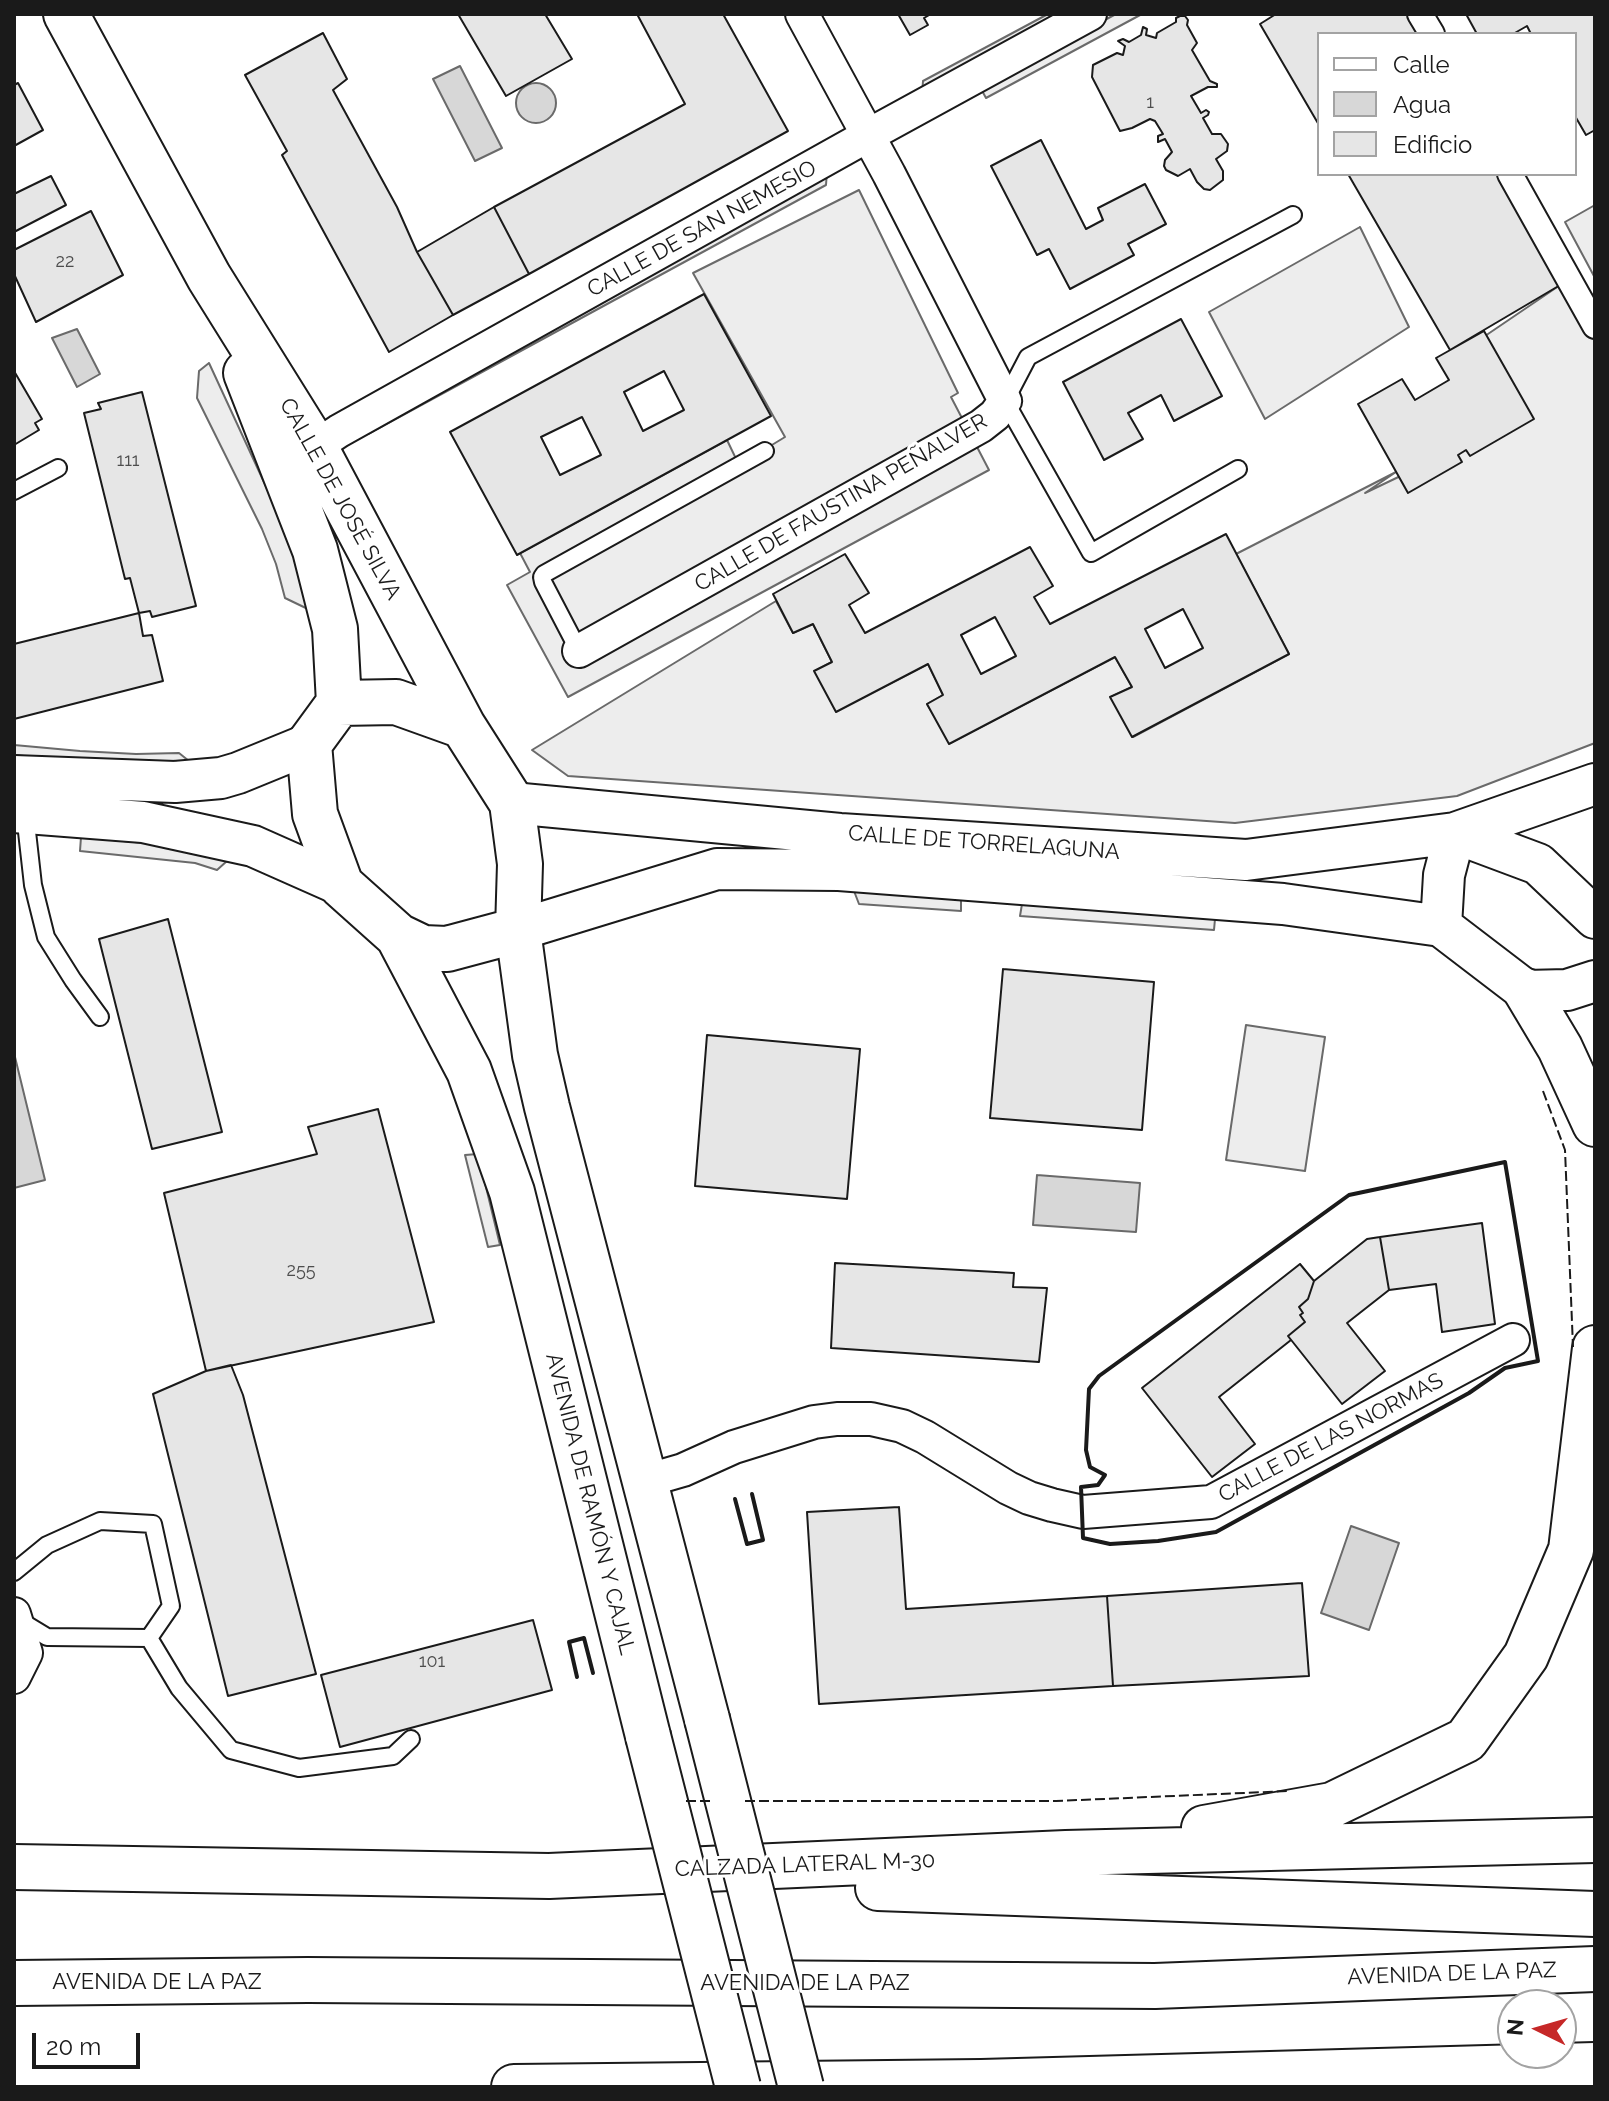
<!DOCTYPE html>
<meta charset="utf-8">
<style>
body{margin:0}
#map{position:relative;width:1609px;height:2101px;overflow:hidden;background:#fff;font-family:Raleway,sans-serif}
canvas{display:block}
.frame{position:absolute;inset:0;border:16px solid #1a1a1a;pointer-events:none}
.legend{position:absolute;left:1317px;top:32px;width:260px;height:144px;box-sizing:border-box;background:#fff;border:2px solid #a3a3a3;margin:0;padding:10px 14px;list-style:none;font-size:24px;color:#1a1a1a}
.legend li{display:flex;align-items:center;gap:16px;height:40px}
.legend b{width:40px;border:2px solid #a3a3a3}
.north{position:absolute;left:1497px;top:1989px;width:80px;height:80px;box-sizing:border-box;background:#fff;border:2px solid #a3a3a3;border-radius:50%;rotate:275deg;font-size:22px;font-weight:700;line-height:32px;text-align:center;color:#1a1a1a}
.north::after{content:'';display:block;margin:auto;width:28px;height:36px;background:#c62828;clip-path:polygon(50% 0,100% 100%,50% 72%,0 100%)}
.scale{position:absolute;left:32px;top:2033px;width:108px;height:36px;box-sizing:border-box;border:4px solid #1a1a1a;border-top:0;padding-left:10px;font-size:24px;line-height:28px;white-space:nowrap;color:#1a1a1a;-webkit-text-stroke:6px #fff;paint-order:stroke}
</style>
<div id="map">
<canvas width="1609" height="2101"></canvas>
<div class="frame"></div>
<ul class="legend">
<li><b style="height:10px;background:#fff"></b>Calle</li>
<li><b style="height:22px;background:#d7d7d7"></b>Agua</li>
<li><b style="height:22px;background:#e6e6e6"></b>Edificio</li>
</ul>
<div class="north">N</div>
<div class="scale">20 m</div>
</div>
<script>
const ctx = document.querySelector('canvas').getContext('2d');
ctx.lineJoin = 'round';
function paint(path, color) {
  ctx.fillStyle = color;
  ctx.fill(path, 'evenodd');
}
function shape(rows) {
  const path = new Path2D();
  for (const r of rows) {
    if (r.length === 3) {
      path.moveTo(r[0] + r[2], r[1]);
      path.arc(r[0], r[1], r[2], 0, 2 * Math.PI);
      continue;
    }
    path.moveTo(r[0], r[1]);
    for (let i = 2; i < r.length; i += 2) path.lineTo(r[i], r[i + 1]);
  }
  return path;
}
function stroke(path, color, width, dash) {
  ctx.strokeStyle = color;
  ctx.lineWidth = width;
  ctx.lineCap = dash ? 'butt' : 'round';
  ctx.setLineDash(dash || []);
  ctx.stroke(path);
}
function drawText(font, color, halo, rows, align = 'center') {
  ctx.font = font + ' Raleway,sans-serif';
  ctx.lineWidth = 6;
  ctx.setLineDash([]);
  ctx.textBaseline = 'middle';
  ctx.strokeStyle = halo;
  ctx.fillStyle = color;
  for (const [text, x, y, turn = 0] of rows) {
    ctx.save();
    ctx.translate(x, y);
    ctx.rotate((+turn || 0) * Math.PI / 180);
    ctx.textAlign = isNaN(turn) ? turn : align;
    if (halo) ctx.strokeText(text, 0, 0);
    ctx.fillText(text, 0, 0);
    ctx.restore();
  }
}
const built = shape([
 [1048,14,1072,14,922,95,923,81,1048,14],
 [1116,14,1142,14,986,98,980,87,1116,14],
 [827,171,826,185,368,434,360,429,827,171],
 [859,190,958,393,951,397,989,470,568,697,507,585,530,572,520,553,727,440,739,465,785,437,693,273,859,190],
 [1595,205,1595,278,1565,222,1595,205],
 [1360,227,1409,327,1265,419,1209,312,1360,227],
 [1569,279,1595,321,1595,743,1457,796,1235,823,568,776,532,750,776,601,793,633,813,624,832,662,815,671,836,711,928,664,943,695,927,704,950,743,1115,657,1132,687,1111,697,1133,737,1289,654,1236,554,1396,472,1365,493,1530,414,1485,336,1569,279],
 [209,363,269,493,292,552,312,611,285,598,276,564,262,529,197,398,199,371,209,363],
 [14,745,80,751,136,754,179,753,189,761,171,764,73,761,14,755,14,745],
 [81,837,166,845,207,853,227,861,217,870,195,863,80,851,81,837],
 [854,891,961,899,961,911,859,904,854,891],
 [1022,904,1158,913,1215,919,1214,930,1020,916,1022,904],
 [1246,1025,1325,1037,1305,1171,1226,1160,1246,1025],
 [478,1154,500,1245,488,1247,465,1155,478,1154]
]);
paint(built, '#ededed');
stroke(built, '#6a6a6a', 2);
const water = shape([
 [460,66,502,148,475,161,433,79,460,66],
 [536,103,20],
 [77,329,100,374,77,387,52,338,77,329],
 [14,1053,45,1180,14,1188,14,1053],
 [1037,1175,1140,1183,1136,1232,1033,1225,1037,1175],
 [1351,1526,1399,1543,1369,1630,1321,1613,1351,1526]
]);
paint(water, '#d7d7d7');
stroke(water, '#6a6a6a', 2);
const building = shape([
 [458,14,545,14,572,59,506,96,458,14],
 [637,14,723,14,788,131,529,274,494,207,685,104,637,14],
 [898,14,931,14,924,18,928,25,910,35,898,14],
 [1276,14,1412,14,1423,34,1319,34,1319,125,1260,24,1276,14],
 [1466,14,1595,14,1595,130,1586,135,1575,116,1575,34,1531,34,1527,26,1513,34,1477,34,1466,14],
 [1180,16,1185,16,1188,20,1187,25,1197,43,1192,50,1210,81,1217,84,1217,87,1208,87,1191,96,1201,113,1206,110,1209,112,1208,115,1203,118,1212,134,1221,134,1228,144,1227,151,1216,159,1223,171,1223,180,1210,190,1204,189,1197,182,1190,169,1178,176,1166,170,1164,166,1165,160,1172,152,1165,139,1158,142,1158,136,1163,134,1155,121,1150,119,1132,128,1120,131,1092,77,1093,65,1117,53,1123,55,1125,46,1118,41,1123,39,1129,42,1141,35,1143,27,1147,29,1146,35,1156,38,1157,33,1176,22,1176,18,1180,16],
 [323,33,347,79,333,90,397,207,417,252,453,315,389,352,282,155,287,151,245,75,323,33],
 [18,83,43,130,14,146,14,85,18,83],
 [1041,140,1086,229,1103,220,1098,208,1145,184,1166,224,1128,244,1134,255,1070,289,1049,249,1037,255,991,166,1041,140],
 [1348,174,1504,174,1567,281,1450,350,1348,174],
 [51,176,66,205,14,232,14,194,51,176],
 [494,207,529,274,453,315,417,252,494,207],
 [91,211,123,275,36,322,14,274,14,250,91,211],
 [704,294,771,416,517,555,450,432,704,294],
 [664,371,684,410,643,431,624,392,664,371],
 [582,417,601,455,560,475,541,437,582,417],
 [1181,319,1222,396,1174,421,1161,395,1128,413,1143,439,1104,460,1063,382,1181,319],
 [1484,331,1534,419,1470,456,1466,450,1458,455,1462,462,1408,493,1358,404,1402,379,1415,400,1449,380,1436,358,1484,331],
 [14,371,42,419,35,423,39,430,14,445,14,371],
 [142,392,196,606,152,617,150,611,139,613,130,578,125,579,84,413,101,409,98,403,142,392],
 [1226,534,1289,654,1132,737,1110,697,1132,687,1115,657,949,744,927,704,943,695,928,664,836,712,814,671,832,662,813,624,793,633,773,594,845,554,869,593,849,605,865,633,1030,547,1053,586,1034,597,1050,624,1226,534],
 [1183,609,1203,648,1165,668,1145,629,1183,609],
 [995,617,1016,656,981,674,961,635,995,617],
 [139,613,143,636,152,635,163,681,14,719,14,644,139,613],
 [168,919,222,1132,152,1149,99,939,168,919],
 [1003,969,1154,982,1142,1130,990,1118,1003,969],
 [707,1035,860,1049,847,1199,695,1186,707,1035],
 [378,1109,434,1322,206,1371,164,1193,317,1154,308,1127,378,1109],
 [1482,1223,1495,1324,1442,1332,1436,1284,1389,1290,1380,1237,1482,1223],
 [1380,1237,1389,1290,1347,1323,1385,1371,1342,1404,1288,1336,1305,1322,1300,1315,1303,1313,1299,1307,1308,1299,1314,1281,1367,1239,1380,1237],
 [835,1263,1014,1273,1013,1287,1047,1288,1039,1362,831,1348,835,1263],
 [1300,1264,1314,1281,1308,1299,1299,1307,1303,1313,1300,1315,1305,1322,1288,1336,1291,1340,1219,1397,1255,1444,1212,1477,1142,1388,1300,1264],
 [231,1365,243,1395,316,1674,228,1696,153,1394,206,1371,231,1365],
 [899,1507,906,1609,1107,1596,1113,1686,819,1704,807,1512,899,1507],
 [1302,1583,1309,1676,1113,1686,1107,1596,1302,1583],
 [533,1620,552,1690,340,1747,321,1675,533,1620]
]);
paint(building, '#e6e6e6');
stroke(building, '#1a1a1a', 2);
const service = shape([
 [1238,469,1091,553,1005,401,1028,357,1293,215],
 [14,491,58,468],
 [579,651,543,582,542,577,544,574,765,451],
 [25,814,33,885,46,937,73,980,100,1017],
 [14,1572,47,1545,100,1521,153,1524,171,1606,149,1638,47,1637,19,1620],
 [149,1638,179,1688,231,1750,299,1768,393,1756,411,1739]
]);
const pedestrian = shape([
 [1420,14,1432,34],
 [1510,174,1595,326]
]);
const minor = shape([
 [315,447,339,431,867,136,1090,14],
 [579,651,981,426,995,415,1005,401,889,174,802,14],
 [645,1481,683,1470,734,1447,814,1422,837,1419,871,1419,902,1426,925,1437,1008,1488,1029,1498,1052,1505,1083,1512,1211,1502,1513,1340],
 [14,1614,26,1653,14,1677]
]);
const tertiary = shape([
 [14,776,175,782,221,778,238,773,309,744],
 [512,803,840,834,1246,860,1455,833,1595,784],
 [14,812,143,822,253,846,341,885],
 [1441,926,1444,875,1455,833,1538,864,1595,918],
 [518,930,717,869,839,870,1283,904,1441,926,1526,991,1567,990,1595,981]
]);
const secondary = shape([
 [66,14,209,277,315,447,463,726,512,803,520,864,518,930,535,1055,547,1107,707,1719],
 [246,373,315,550,335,629,339,703],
 [339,703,309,744,315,814,341,885,398,936,423,948,447,949,518,930],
 [339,703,396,702,463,726],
 [398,936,469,1071,512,1192,648,1736]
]);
const motorway = shape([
 [1526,991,1560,1048,1595,1124],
 [1204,1828,1332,1805,1466,1740,1526,1656,1571,1550,1595,1348],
 [14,1867,549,1876,1066,1853,1595,1840],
 [878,1888,1595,1914],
 [14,1983,308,1980,1155,1986,1595,1969],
 [514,2087,981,2082,1595,2065]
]);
stroke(service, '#1a1a1a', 20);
stroke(pedestrian, '#1a1a1a', 28);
stroke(minor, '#1a1a1a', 36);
stroke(tertiary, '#1a1a1a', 44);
stroke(secondary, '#1a1a1a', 48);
stroke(motorway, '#1a1a1a', 48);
stroke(service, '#fff', 16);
stroke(pedestrian, '#fff', 24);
stroke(minor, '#fff', 32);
stroke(tertiary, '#fff', 40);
stroke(secondary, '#fff', 44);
stroke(motorway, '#fff', 44);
const secondaryBridge = shape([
 [707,1719,801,2087],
 [648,1736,738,2087]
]);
stroke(secondaryBridge, '#1a1a1a', 48, []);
stroke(secondaryBridge, '#fff', 44);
stroke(shape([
 [1543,1091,1565,1150,1573,1347],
 [686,1801,713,1801],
 [745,1801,1056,1801,1289,1791]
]), '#1a1a1a', 2, [10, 4]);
stroke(shape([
 [1505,1162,1538,1361,1505,1368,1469,1393,1216,1532,1158,1541,1110,1544,1083,1538,1081,1487,1098,1485,1105,1475,1090,1467,1086,1450,1089,1389,1099,1376,1349,1195,1505,1162],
 [735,1499,747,1544,763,1540,752,1494],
 [577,1677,569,1642,584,1638,593,1673]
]), '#1a1a1a', 4);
drawText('18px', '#4d4d4d', null, [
 ["1",1150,103],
 ["22",65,262],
 ["111",128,461],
 ["255",301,1271],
 ["101",432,1662]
]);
drawText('22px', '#1a1a1a', '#fff', [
 ["CALLE DE SAN NEMESIO",702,229,-29],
 ["CALLE DE JOSÉ SILVA",340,499,61],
 ["CALLE DE FAUSTINA PEÑALVER",841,503,-30],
 ["CALLE DE TORRELAGUNA",984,843,4],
 ["CALLE DE LAS NORMAS",1331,1438,-28],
 ["AVENIDA DE RAMÓN Y CAJAL",590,1504,76],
 ["CALZADA LATERAL M-30",805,1865,-2],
 ["AVENIDA DE LA PAZ",1452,1974,-2],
 ["AVENIDA DE LA PAZ",157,1982],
 ["AVENIDA DE LA PAZ",805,1983]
]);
</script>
